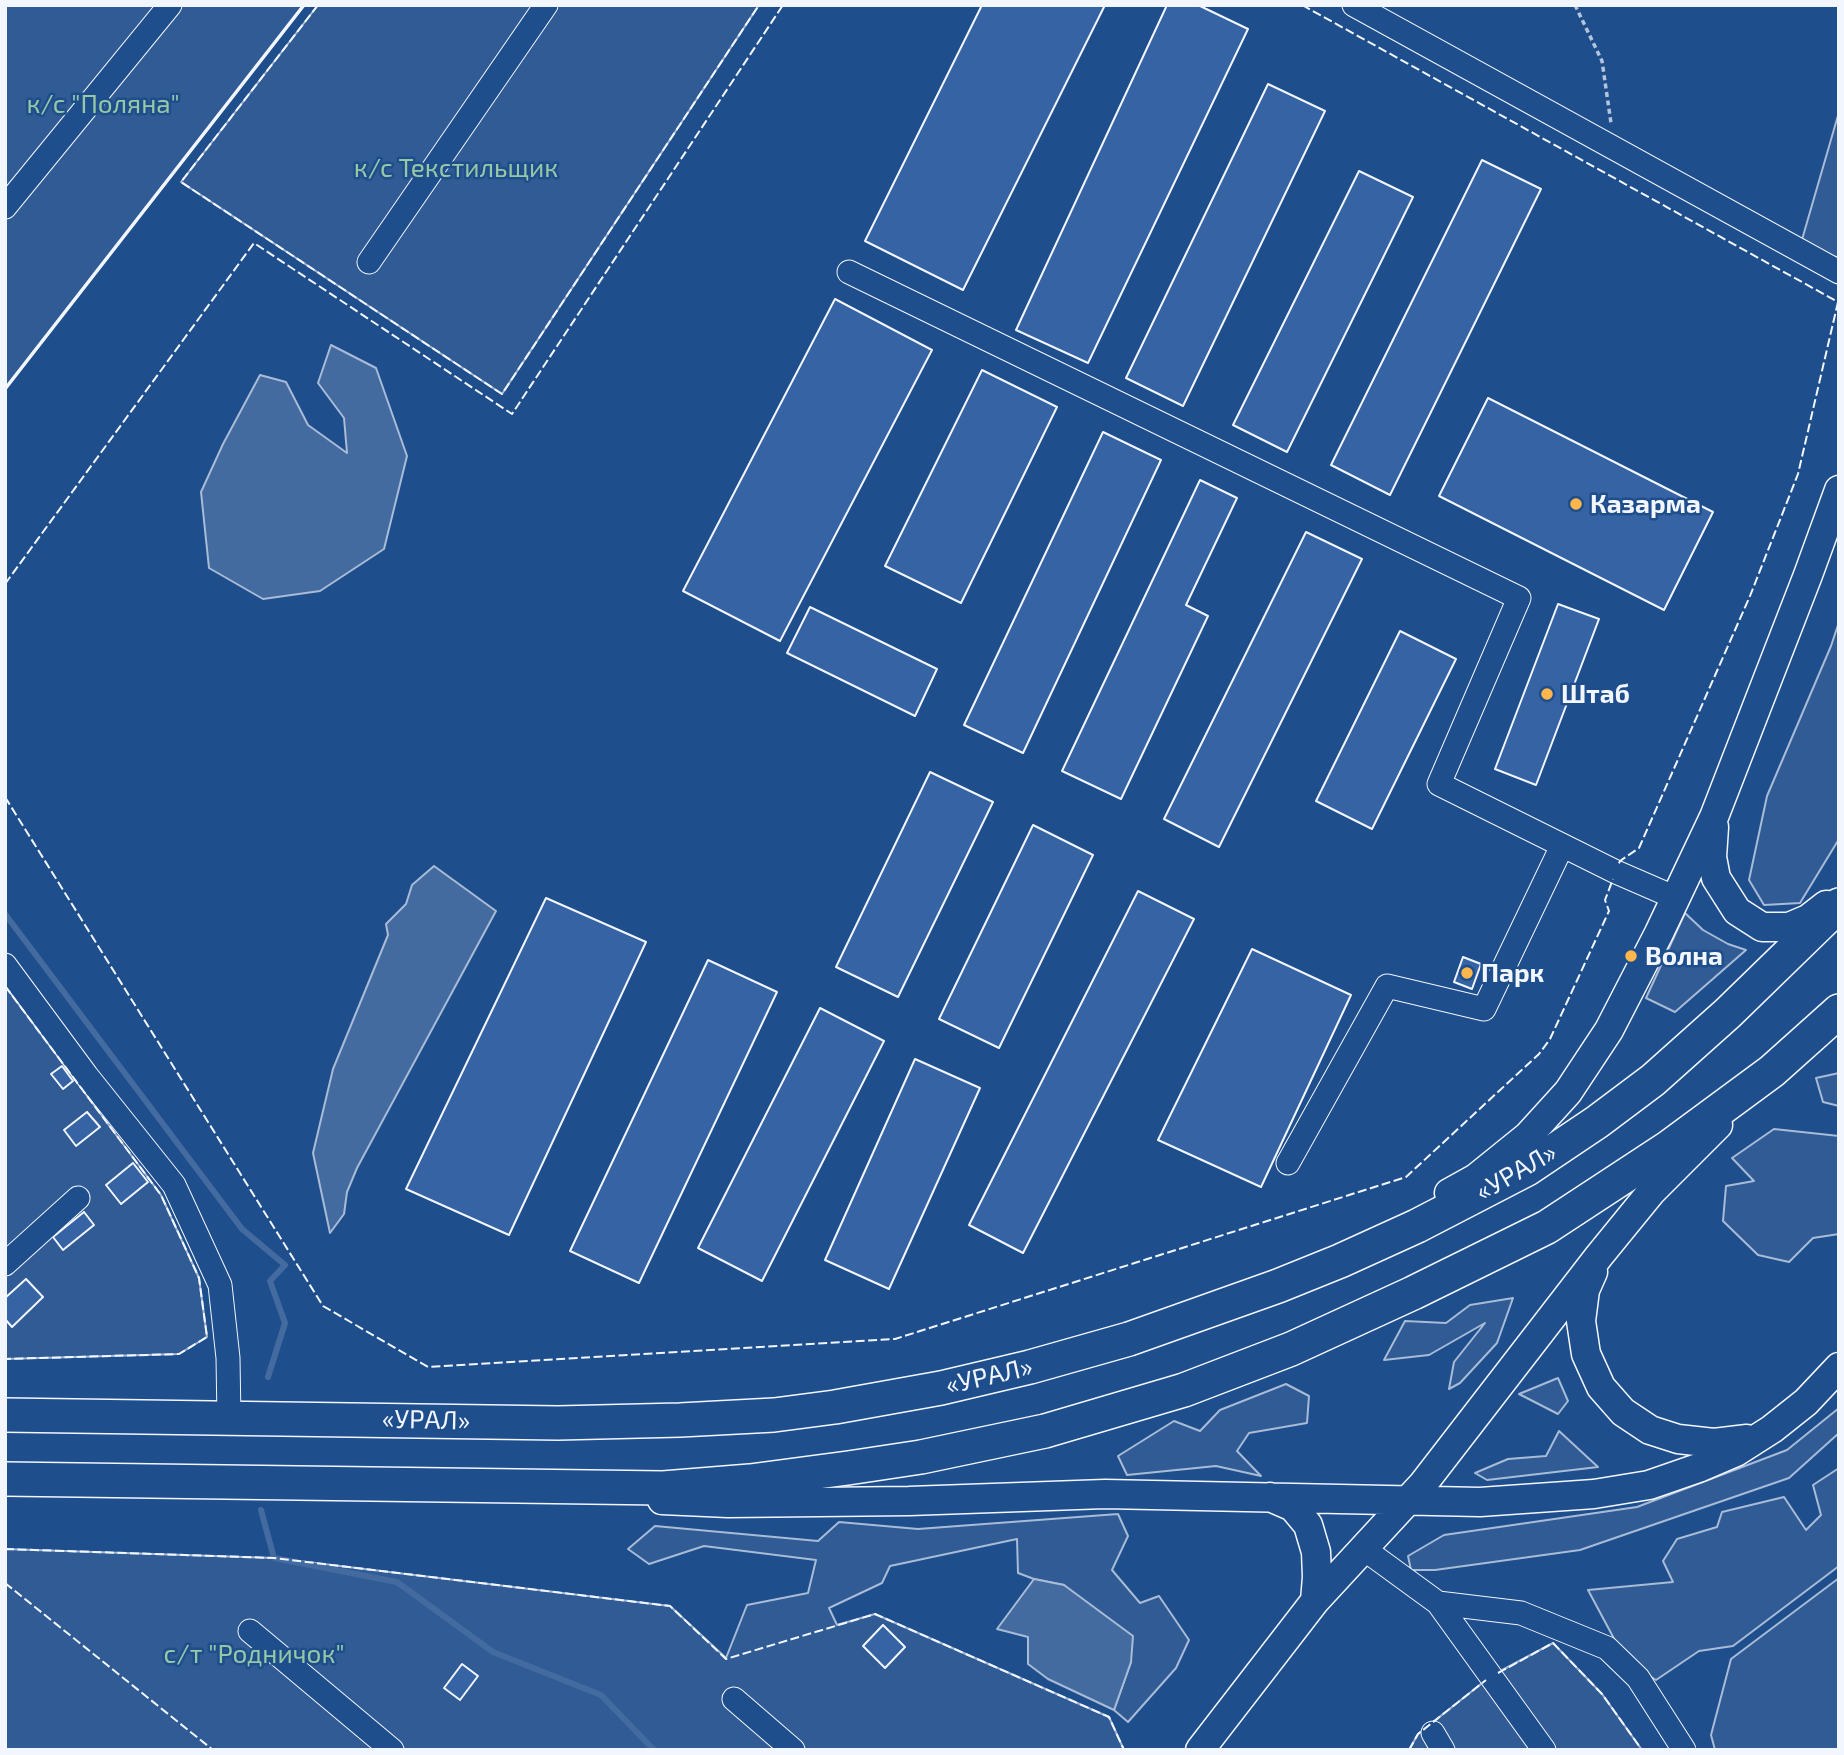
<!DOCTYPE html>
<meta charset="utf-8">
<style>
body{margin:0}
#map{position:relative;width:1844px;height:1755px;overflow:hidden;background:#1f4e8c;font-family:"Exo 2",sans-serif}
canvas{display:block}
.frame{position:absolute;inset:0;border:7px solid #f2f6ff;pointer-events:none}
</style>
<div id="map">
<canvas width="1844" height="1755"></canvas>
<div class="frame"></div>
</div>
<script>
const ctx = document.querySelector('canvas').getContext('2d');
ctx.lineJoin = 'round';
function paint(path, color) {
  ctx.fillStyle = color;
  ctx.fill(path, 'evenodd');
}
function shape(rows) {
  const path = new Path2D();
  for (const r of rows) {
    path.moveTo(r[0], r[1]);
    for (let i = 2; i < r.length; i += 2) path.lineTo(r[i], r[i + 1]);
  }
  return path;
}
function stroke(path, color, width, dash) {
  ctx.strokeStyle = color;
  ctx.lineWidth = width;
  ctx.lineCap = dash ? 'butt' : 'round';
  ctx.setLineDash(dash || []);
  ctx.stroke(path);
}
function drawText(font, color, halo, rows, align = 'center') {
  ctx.font = font + ' "Exo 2",sans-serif';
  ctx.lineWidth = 5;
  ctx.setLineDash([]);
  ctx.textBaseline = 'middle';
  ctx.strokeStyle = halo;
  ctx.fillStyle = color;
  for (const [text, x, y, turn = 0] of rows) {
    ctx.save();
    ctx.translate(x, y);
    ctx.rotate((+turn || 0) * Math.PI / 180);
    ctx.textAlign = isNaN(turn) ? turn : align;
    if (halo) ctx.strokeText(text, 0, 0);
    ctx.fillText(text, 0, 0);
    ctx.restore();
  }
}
const built = shape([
 [5,5,304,5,5,389,5,5],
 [318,5,759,5,502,394,181,182,318,5],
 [1839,112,1839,257,1816,256,1801,243,1839,112],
 [1839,622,1839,839,1800,903,1764,905,1749,880,1767,796,1831,646,1839,622],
 [1685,913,1703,930,1728,944,1746,950,1675,1012,1646,998,1685,913],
 [5,986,161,1195,199,1278,207,1337,179,1354,5,1359,5,986],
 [1839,1073,1839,1106,1823,1102,1816,1078,1839,1073],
 [1774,1129,1839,1136,1839,1234,1813,1238,1789,1262,1758,1255,1723,1221,1726,1186,1754,1181,1732,1158,1774,1129],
 [1513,1298,1497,1343,1460,1383,1449,1389,1454,1362,1485,1323,1429,1355,1384,1360,1405,1321,1446,1323,1470,1305,1513,1298],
 [1558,1378,1568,1401,1558,1414,1519,1394,1558,1378],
 [1286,1384,1309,1396,1307,1423,1249,1433,1237,1451,1261,1476,1216,1466,1127,1475,1118,1456,1174,1421,1200,1431,1220,1410,1286,1384],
 [1839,1408,1839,1433,1789,1478,1580,1550,1435,1570,1411,1570,1408,1556,1444,1535,1637,1507,1787,1450,1839,1408],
 [1559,1431,1598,1467,1487,1480,1475,1473,1508,1459,1546,1456,1559,1431],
 [1839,1468,1839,1566,1733,1646,1699,1651,1656,1680,1626,1661,1588,1590,1673,1582,1663,1561,1677,1539,1717,1527,1722,1512,1784,1497,1806,1530,1821,1515,1813,1485,1839,1468],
 [1118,1514,1128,1536,1112,1570,1140,1603,1159,1596,1189,1640,1176,1668,1128,1722,1114,1710,1131,1662,1064,1585,1034,1579,1018,1573,1017,1539,890,1566,882,1583,829,1608,837,1625,875,1614,1109,1717,1124,1750,5,1750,5,1549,274,1558,670,1606,726,1658,747,1605,808,1593,816,1560,704,1546,649,1564,628,1549,655,1526,818,1541,839,1522,918,1529,1118,1514],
 [1839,1578,1839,1750,1715,1750,1711,1735,1731,1659,1839,1578],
 [1553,1643,1602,1694,1642,1750,1409,1750,1418,1734,1491,1676,1553,1643]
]);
paint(built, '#305b95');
stroke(built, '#a8bbd7', 2);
const water = shape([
 [331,345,376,368,407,456,384,549,320,591,263,599,209,568,201,492,223,444,260,375,286,382,308,425,347,453,344,418,318,383,331,345],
 [434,866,496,911,357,1168,347,1192,344,1214,330,1233,313,1153,333,1069,388,935,386,924,406,904,412,885,434,866],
 [1034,1579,1064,1585,1133,1636,1131,1662,1114,1710,1048,1679,1028,1664,1028,1637,997,1629,1034,1579]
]);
paint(water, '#446ba0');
stroke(water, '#a8bbd7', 2);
stroke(shape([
 [5,914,242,1229,285,1265,270,1281,285,1323,268,1377],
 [261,1510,274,1558,397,1582,493,1652,601,1695,654,1750]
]), '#446ba0', 6);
const building = shape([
 [982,5,1105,5,963,290,865,241,982,5],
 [1167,5,1198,5,1248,29,1088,363,1016,330,1167,5],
 [1268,84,1325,111,1183,406,1126,378,1268,84],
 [1482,160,1541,189,1390,495,1331,465,1482,160],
 [1359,171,1413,197,1287,452,1233,425,1359,171],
 [835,299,932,350,780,641,683,591,835,299],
 [982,370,1057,407,961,603,885,566,982,370],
 [1488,398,1713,512,1664,610,1439,496,1488,398],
 [1103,432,1161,460,1023,753,964,725,1103,432],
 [1200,480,1237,498,1186,605,1208,616,1121,799,1062,771,1200,480],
 [1306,532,1362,559,1219,847,1164,819,1306,532],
 [1558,604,1599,619,1536,785,1495,769,1558,604],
 [810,607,937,669,915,716,787,653,810,607],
 [1400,631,1456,659,1372,829,1316,801,1400,631],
 [930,772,993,802,898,997,836,967,930,772],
 [1033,825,1093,855,999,1048,939,1019,1033,825],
 [1138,891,1194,919,1023,1253,969,1225,1138,891],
 [546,898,646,942,509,1235,406,1189,546,898],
 [1252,949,1351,995,1261,1187,1158,1140,1252,949],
 [1463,957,1481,964,1472,989,1454,982,1463,957],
 [708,960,777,992,639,1283,570,1251,708,960],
 [820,1008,884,1041,762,1281,698,1248,820,1008],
 [915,1059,980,1088,889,1289,825,1260,915,1059],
 [62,1066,73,1081,63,1089,51,1074,62,1066],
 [87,1112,100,1127,76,1146,64,1130,87,1112],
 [133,1163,148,1182,121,1204,106,1185,133,1163],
 [84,1212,94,1225,63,1250,53,1237,84,1212],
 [26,1279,43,1297,12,1327,5,1319,5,1298,26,1279],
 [883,1625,905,1647,885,1668,863,1646,883,1625],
 [462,1664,478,1676,460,1700,444,1688,462,1664]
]);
paint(building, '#3563a3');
stroke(building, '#f2f6ff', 2);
const minor = shape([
 [1354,5,1839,272],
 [5,207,170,5],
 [369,262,546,5],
 [849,272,1519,598,1439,784,1616,872,1676,898],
 [5,965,87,1076,174,1185,220,1285,228,1358,229,1419],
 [1288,1163,1387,986,1484,1009,1562,846],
 [5,1264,78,1198],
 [1364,1549,1438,1603,1544,1750],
 [1438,1603,1521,1613,1607,1648,1638,1678,1684,1750],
 [250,1631,392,1750],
 [734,1699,793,1750],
 [1433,1733,1443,1750]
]);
const major = shape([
 [1714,827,1712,857,1716,878,1737,911,1762,927,1789,927,1808,919,1826,905],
 [1449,1193,1476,1178,1528,1136,1568,1092,1609,1030,1659,933,1714,817,1808,575,1839,490],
 [1593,1272,1585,1290,1581,1321,1586,1354,1601,1387,1623,1412,1650,1430,1678,1439,1714,1443,1747,1439],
 [1270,1497,1293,1507,1308,1525,1316,1552,1317,1577,1315,1601],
 [662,1500,728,1503,909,1501,1105,1494,1480,1502,1594,1494,1649,1485,1701,1467,1736,1452,1772,1429,1806,1402,1839,1367],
 [1200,1750,1315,1601,1423,1484,1599,1256,1652,1191,1718,1125]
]);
const highway = shape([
 [5,1415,558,1423,680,1420,774,1415,835,1407,941,1388,1030,1367,1129,1339,1278,1286,1340,1261,1417,1226,1527,1169,1597,1122,1653,1080,1728,1013,1839,905],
 [5,1479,663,1488,750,1481,848,1468,921,1457,1045,1431,1184,1390,1291,1349,1413,1293,1547,1227,1669,1147,1772,1071,1839,1011]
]);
stroke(minor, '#f2f6ff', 25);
stroke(major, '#f2f6ff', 31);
stroke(highway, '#f2f6ff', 36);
stroke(shape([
 [1575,5,1602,61,1611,123]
]), '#b3c4dc', 3.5, [5, 3.5]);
stroke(minor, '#1f4e8c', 23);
stroke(major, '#1f4e8c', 28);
stroke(highway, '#1f4e8c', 33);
stroke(shape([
 [318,5,181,182,502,394,759,5],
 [1302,5,1838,302,1798,474,1750,596,1639,848,1620,861,1618,866],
 [5,584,254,243,512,414,783,5],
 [5,797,323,1306,428,1367,895,1339,1406,1177,1539,1054,1550,1039,1609,911,1605,900,1613,879],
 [5,986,161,1195,199,1278,207,1337,179,1354,5,1359],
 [5,1549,274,1558,670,1606,726,1659,875,1614,1109,1717,1124,1750],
 [5,1583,213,1750],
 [1498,1673,1553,1643,1602,1694,1642,1750],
 [1409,1750,1418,1734,1486,1680]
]), '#f2f6ff', 2, [9, 3.5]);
stroke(shape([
 [5,389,304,5]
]), '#f2f6ff', 3.5);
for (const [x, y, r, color] of [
 [1576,504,7,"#ffb74d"],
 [1547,694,7,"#ffb74d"],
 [1631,956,7,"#ffb74d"],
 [1467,973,7,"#ffb74d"]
]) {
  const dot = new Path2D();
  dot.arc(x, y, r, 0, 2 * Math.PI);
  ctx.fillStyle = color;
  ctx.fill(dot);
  stroke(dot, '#1f4e8c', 2.5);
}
drawText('26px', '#97c8a6', '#1f4e8c', [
 ["к/с \"Поляна\"",103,104],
 ["к/с Текстильщик",456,168],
 ["с/т \"Родничок\"",254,1654]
]);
drawText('bold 26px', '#f2f6ff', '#1f4e8c', [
 ["Казарма",1590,504],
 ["Штаб",1561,694],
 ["Волна",1645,956],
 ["Парк",1481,973]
], 'left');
drawText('26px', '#f2f6ff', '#1f4e8c', [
 ["«УРАЛ»",1516,1172,-30],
 ["«УРАЛ»",989,1376,-13],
 ["«УРАЛ»",426,1420,1]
]);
</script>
